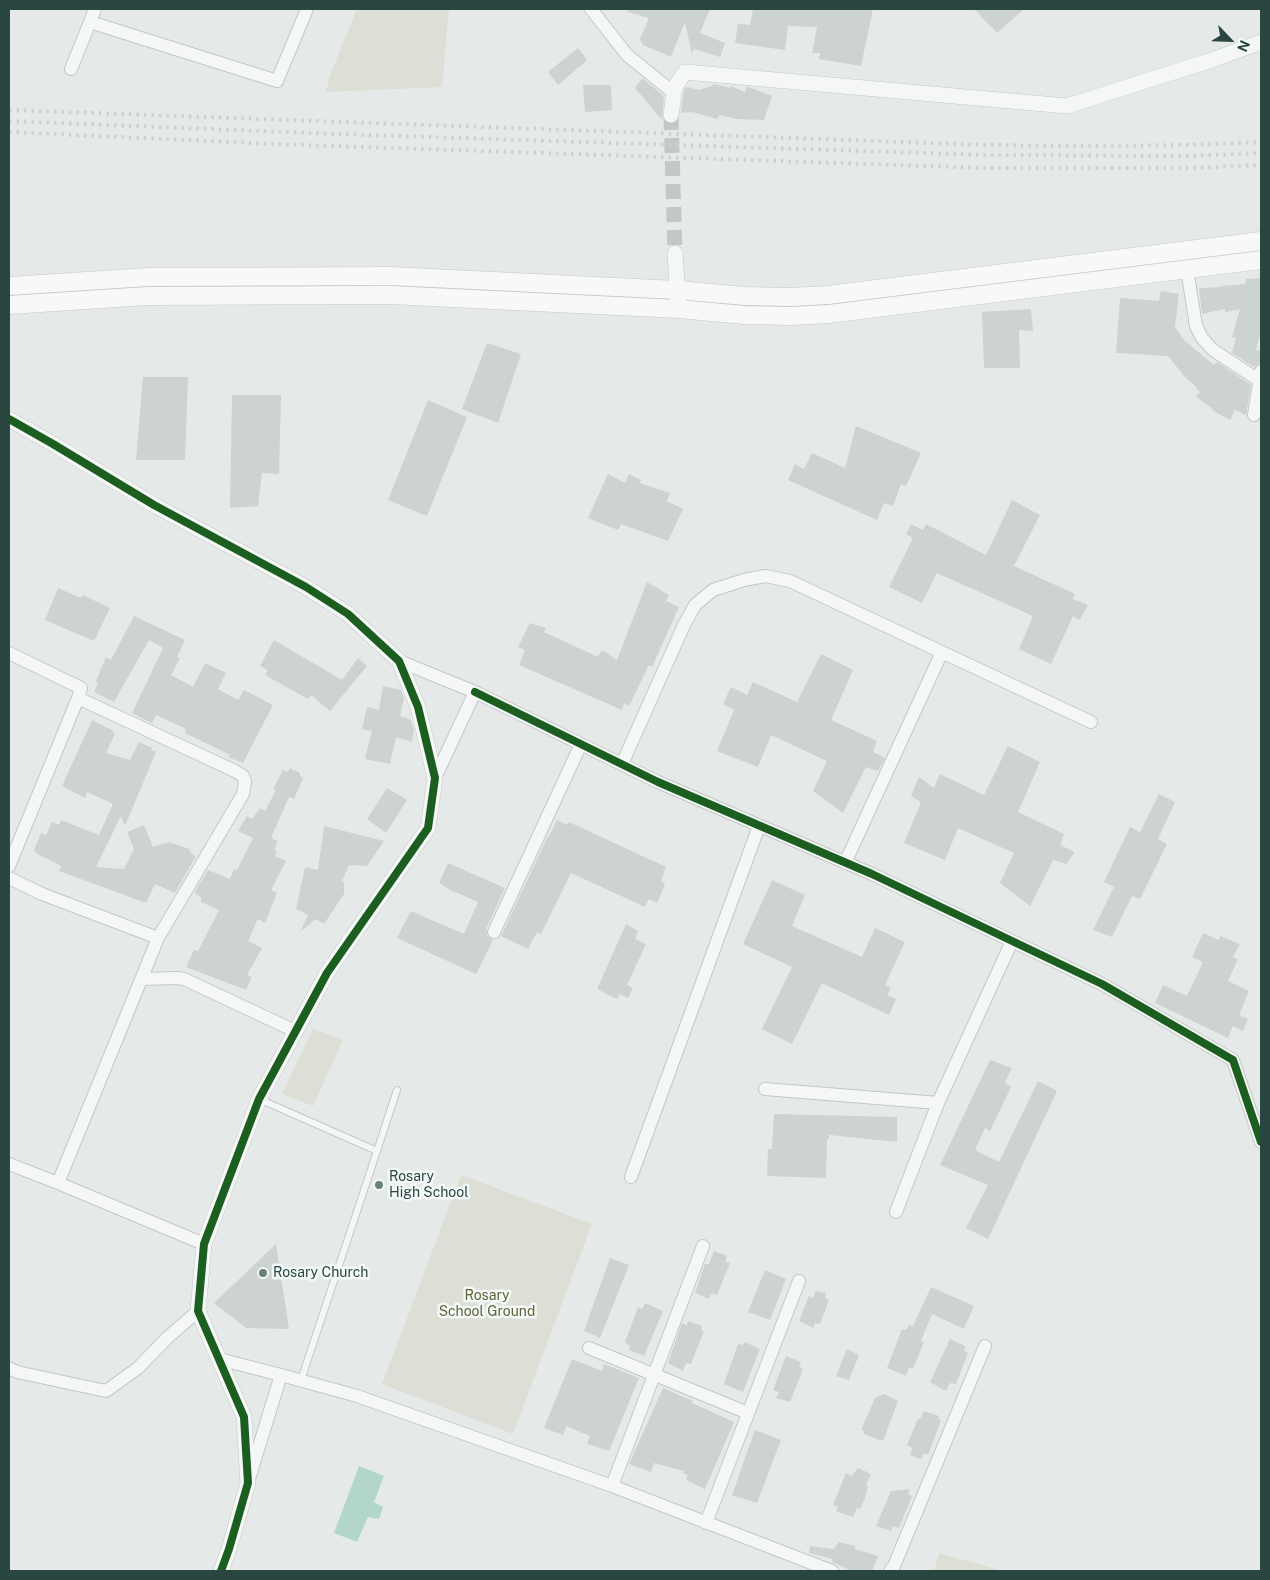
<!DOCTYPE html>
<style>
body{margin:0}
#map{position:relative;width:1270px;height:1580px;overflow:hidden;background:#e5eae9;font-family:"Public Sans",sans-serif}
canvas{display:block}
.frame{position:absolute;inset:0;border:10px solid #2a4641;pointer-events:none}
.north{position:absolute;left:1205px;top:15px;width:50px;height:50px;-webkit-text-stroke:4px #f3f9f8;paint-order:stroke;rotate:114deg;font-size:14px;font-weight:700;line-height:20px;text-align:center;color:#2a4641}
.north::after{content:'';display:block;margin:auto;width:18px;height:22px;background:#2a4641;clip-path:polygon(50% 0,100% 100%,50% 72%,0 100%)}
</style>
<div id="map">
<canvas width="1270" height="1580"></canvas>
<div class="frame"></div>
<div class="north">N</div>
</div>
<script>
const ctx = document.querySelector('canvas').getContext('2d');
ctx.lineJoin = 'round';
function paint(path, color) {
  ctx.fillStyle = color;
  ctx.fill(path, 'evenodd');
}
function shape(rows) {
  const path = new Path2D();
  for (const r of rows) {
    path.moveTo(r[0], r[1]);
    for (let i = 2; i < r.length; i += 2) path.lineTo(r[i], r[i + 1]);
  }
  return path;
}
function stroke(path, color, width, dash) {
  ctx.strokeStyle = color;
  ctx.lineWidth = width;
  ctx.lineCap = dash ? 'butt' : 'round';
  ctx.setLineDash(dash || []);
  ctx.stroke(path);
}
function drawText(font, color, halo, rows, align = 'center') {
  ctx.font = font + ' "Public Sans",sans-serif';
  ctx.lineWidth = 5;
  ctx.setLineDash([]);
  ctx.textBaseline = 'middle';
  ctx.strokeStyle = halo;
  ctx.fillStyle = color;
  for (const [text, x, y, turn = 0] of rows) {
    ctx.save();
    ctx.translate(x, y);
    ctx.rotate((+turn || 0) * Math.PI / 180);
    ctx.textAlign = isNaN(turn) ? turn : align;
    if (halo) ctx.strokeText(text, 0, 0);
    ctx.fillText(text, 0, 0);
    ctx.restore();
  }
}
paint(shape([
 [357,9,449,9,442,87,326,92,330,75],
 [313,1029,343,1040,313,1106,282,1094],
 [461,1175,592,1224,513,1434,382,1384],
 [939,1553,1003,1571,934,1571]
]), '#ddded5');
paint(shape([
 [359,1466,384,1476,374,1502,383,1507,379,1519,368,1517,357,1542,334,1533]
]), '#b3d6cc');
paint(shape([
 [628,9,710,9,700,33,725,43,720,57,694,49,692,54,685,22,671,57,643,45,640,39,649,18,627,12],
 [753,9,873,9,861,66,819,59,820,53,812,53,817,27,788,26,785,50,735,43,738,24,750,25],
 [974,9,1024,9,997,33],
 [578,48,587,60,558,85,548,72],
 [642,78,664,96,662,120,635,88],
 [714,84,730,88,731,86,745,92,747,87,749,87,772,96,764,120,737,119,719,115,717,119,692,112,681,113,684,90,687,87,699,90,712,86],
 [583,85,611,85,612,110,585,112],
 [1261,278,1261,331,1256,350,1261,351,1261,363,1258,364,1254,367,1232,353,1236,338,1232,337,1240,309,1225,312,1225,309,1202,314,1199,288,1223,287,1222,286,1245,284,1246,282,1246,279],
 [1161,291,1179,294,1175,327,1184,340,1214,365,1217,362,1251,385,1246,415,1235,410,1230,420,1212,410,1213,409,1196,397,1200,392,1197,389,1197,388,1184,376,1168,356,1116,353,1120,298,1159,301],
 [1031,309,1033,331,1019,330,1020,368,984,368,982,312],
 [487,343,521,354,498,423,462,409],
 [143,377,188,377,185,460,136,460],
 [232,395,281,395,279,474,262,473,258,506,230,508],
 [428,400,467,417,427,516,388,500],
 [856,426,921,453,906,486,901,484,893,506,884,503,877,520,788,480,795,464,804,469,812,453,845,468],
 [608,474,625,483,629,474,641,480,640,483,670,493,667,501,683,509,668,541,621,524,618,530,588,518],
 [1012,500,1040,515,1014,566,1075,594,1073,599,1088,605,1080,620,1073,616,1051,664,1019,649,1033,616,937,573,922,603,889,587,913,538,906,534,911,524,923,530,926,524,986,555],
 [647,582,669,595,666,601,679,607,652,667,649,665,629,706,624,703,622,710,519,665,525,650,518,647,530,623,546,628,544,632,598,657,602,650,617,660],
 [58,588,81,598,83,595,110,608,94,641,45,620],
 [134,616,185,640,177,657,180,658,171,675,193,687,205,663,226,673,218,689,238,700,244,690,273,705,243,763,228,757,230,755,185,733,186,729,156,715,152,723,132,713,163,648,149,640,114,702,94,692,98,683,96,681,106,657,111,660],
 [274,640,342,680,358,658,367,666,330,711,311,695,308,699,265,675,268,670,260,666],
 [821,654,853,670,831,720,877,741,873,752,885,758,878,771,866,767,843,813,813,791,827,761,771,735,758,767,717,751,734,710,723,704,731,687,747,695,753,682,797,702],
 [383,686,401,690,404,698,400,716,411,720,414,730,412,742,396,737,390,764,365,759,372,731,362,729,367,707,379,710],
 [92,720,114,731,113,733,115,734,106,753,130,760,139,742,152,748,151,750,156,752,125,826,121,816,96,867,124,869,134,849,127,832,144,825,153,847,169,842,189,849,191,853,196,856,175,893,155,884,146,903,59,871,61,866,36,853,36,852,34,850,41,833,46,835,52,822,59,825,61,820,99,835,113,804,87,792,85,798,62,786],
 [1008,746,1040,762,1018,812,1064,834,1060,845,1075,852,1066,864,1053,860,1030,906,1000,883,1014,853,958,828,945,860,904,843,921,802,911,796,919,777,934,788,940,774,984,795],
 [290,768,300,773,300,776,303,778,294,799,289,797,271,838,278,841,274,850,277,851,275,856,286,861,271,890,277,893,265,923,258,919,248,941,262,948,247,975,252,977,246,990,186,967,194,950,198,951,219,910,201,902,201,897,194,893,208,870,230,879,234,869,237,870,253,838,238,831,247,816,252,819,260,808,265,811,276,790,273,789,283,770,288,772],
 [387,788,407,800,386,833,367,819],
 [1159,794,1175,802,1158,839,1167,844,1140,899,1132,896,1112,937,1093,930,1114,887,1104,882,1130,827,1140,832],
 [557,820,567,825,569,822,666,867,661,881,665,884,657,903,649,899,645,907,571,873,541,934,537,932,528,949,501,936,548,836,549,836],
 [324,826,384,841,367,866,349,865,342,881,344,883,344,894,324,924,316,919,300,932,308,915,296,909,305,867,318,870],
 [448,863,505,888,486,929,487,936,493,940,476,974,397,938,411,911,464,934,478,902,455,892,455,893,439,883],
 [772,880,805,895,792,926,862,957,875,928,905,942,885,985,891,988,887,995,896,999,889,1015,822,983,792,1044,762,1029,792,967,743,944],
 [626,924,638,931,635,939,646,944,627,985,633,988,628,998,620,994,617,999,597,989],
 [1203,933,1219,940,1220,936,1240,944,1233,957,1238,959,1228,981,1249,991,1239,1015,1248,1019,1243,1031,1233,1026,1228,1038,1155,1003,1163,985,1187,996,1203,962,1192,957],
 [990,1060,1012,1068,1005,1082,1011,1087,990,1131,985,1128,975,1150,999,1162,1038,1081,1057,1091,988,1239,966,1228,988,1185,940,1165],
 [774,1114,897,1117,897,1142,829,1135,829,1139,827,1139,826,1178,767,1176,768,1149,772,1149],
 [276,1244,289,1329,246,1328,214,1303],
 [714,1251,727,1256,725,1262,730,1263,717,1295,711,1293,709,1299,695,1293,705,1264,709,1264],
 [610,1258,629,1265,600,1338,584,1331],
 [765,1270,786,1279,770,1320,748,1312],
 [931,1287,974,1306,964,1329,932,1314,921,1341,924,1342,913,1369,909,1367,906,1376,887,1368,902,1329,906,1330,909,1325,913,1326],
 [816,1291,826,1293,825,1298,829,1300,820,1324,815,1323,813,1328,799,1321,809,1296,813,1298],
 [645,1303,663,1311,644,1356,629,1350,630,1346,625,1342,638,1307,642,1309],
 [688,1321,702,1326,701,1330,704,1331,691,1364,686,1363,683,1371,668,1363,682,1323,687,1325],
 [950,1339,965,1346,964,1351,968,1353,956,1384,950,1383,946,1391,930,1382],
 [745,1342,760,1349,743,1392,724,1384,738,1344,743,1345],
 [847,1349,859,1355,849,1380,836,1376],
 [786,1356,801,1362,799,1367,803,1369,790,1402,776,1398,779,1392,773,1390],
 [572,1359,602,1371,604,1364,639,1378,609,1451,587,1444,590,1436,566,1426,563,1435,544,1428],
 [663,1388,693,1401,692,1403,734,1422,705,1489,686,1480,688,1475,683,1473,684,1471,654,1463,651,1472,629,1464],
 [885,1394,898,1401,883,1441,864,1434,864,1431,861,1430,875,1398],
 [924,1411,939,1416,938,1419,941,1420,928,1455,924,1453,921,1459,910,1455,912,1448,907,1445,918,1419,920,1419],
 [755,1430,781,1440,757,1503,732,1495],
 [858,1468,871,1474,866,1485,868,1486,865,1498,860,1509,857,1508,853,1517,836,1511,838,1507,833,1505,846,1473,852,1476],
 [910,1489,908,1494,912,1496,899,1528,893,1526,891,1531,876,1526,891,1491],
 [839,1542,855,1546,855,1549,878,1556,872,1571,852,1571,832,1562,833,1559,809,1553,810,1546,834,1549]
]), '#cdd3d1');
stroke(shape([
 [671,115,675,253]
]), '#c0c9c7', 15, [15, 8]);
const service = shape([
 [259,1099,377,1151,301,1380],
 [377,1151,397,1090]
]);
const minor = shape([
 [95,9,90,22,277,81,307,9],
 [591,9,627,55,674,93],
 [71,69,90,22],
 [1187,269,1196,326,1202,338,1213,350,1260,381],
 [1254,415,1261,371],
 [9,653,81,688,78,698,9,866],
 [399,661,475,692,435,778],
 [475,692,658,782,872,874,1102,984,1233,1060,1261,1142],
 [78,698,235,771,243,776,245,781,243,794,158,938],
 [622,764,684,625,695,605,713,590,744,580,765,576,790,581,1091,722],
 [845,863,942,652],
 [9,878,42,894,158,938,58,1183,204,1244],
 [494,932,581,744],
 [141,979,177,978,184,979,295,1031],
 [765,1089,938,1103],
 [9,1164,58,1183],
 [631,1177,759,826],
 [896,1212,938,1103,1012,941],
 [589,1348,748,1413],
 [219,1359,281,1375,249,1479],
 [9,1368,17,1372,106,1391,138,1368,167,1338,198,1311],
 [281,1375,357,1396,612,1486,832,1571],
 [612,1486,703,1246],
 [706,1523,799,1281],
 [890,1571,894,1566,985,1346]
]);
const tertiary = shape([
 [671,115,675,87,685,72,1067,106,1215,59,1261,42],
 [675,253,678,301],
 [9,419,53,444,154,505,306,587,348,614,399,661,418,707,435,778,428,828,327,973,259,1099,204,1244,198,1311,244,1417,248,1483,229,1549,221,1571]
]);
const secondary = shape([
 [9,286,148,277,391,276,677,290,745,296,791,297,828,295,1261,241],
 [9,305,148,296,390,295,679,309,744,315,791,316,829,314,1261,260]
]);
stroke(service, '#c3c8c7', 8);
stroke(minor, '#c3c8c7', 14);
stroke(tertiary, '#c3c8c7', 16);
stroke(secondary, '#c3c8c7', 19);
stroke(service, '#f4f7f6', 6);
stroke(minor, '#f4f7f6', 12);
stroke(tertiary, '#f4f7f6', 15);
stroke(secondary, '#f8f8f8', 18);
stroke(shape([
 [9,110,987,145,1071,146,1188,145,1261,142],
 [9,121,336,134,986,155,1187,156,1261,153],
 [9,132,274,144,986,168,1189,168,1261,165]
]), '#cdd2d1', 4, [2.5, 5]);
stroke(shape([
 [9,419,53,444,154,505,306,587,348,614,399,661,418,707,435,778,428,828,327,973,259,1099,204,1244,198,1311,244,1417,248,1483,229,1549,221,1571],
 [475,692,658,782,872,874,1102,984,1233,1060,1261,1142]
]), '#1b5e20', 8);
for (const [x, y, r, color] of [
 [379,1185,5,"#6b7f7c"],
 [263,1273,5,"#6b7f7c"]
]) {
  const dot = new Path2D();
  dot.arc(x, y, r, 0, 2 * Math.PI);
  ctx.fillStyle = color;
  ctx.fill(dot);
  stroke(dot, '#f3f9f8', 2);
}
drawText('14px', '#2a4641', '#f3f9f8', [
 ["Rosary",389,1177],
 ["High School",389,1193],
 ["Rosary Church",273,1273]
], 'left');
drawText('14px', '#626236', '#f3f9f8', [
 ["Rosary",487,1296],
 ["School Ground",487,1312]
]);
</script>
